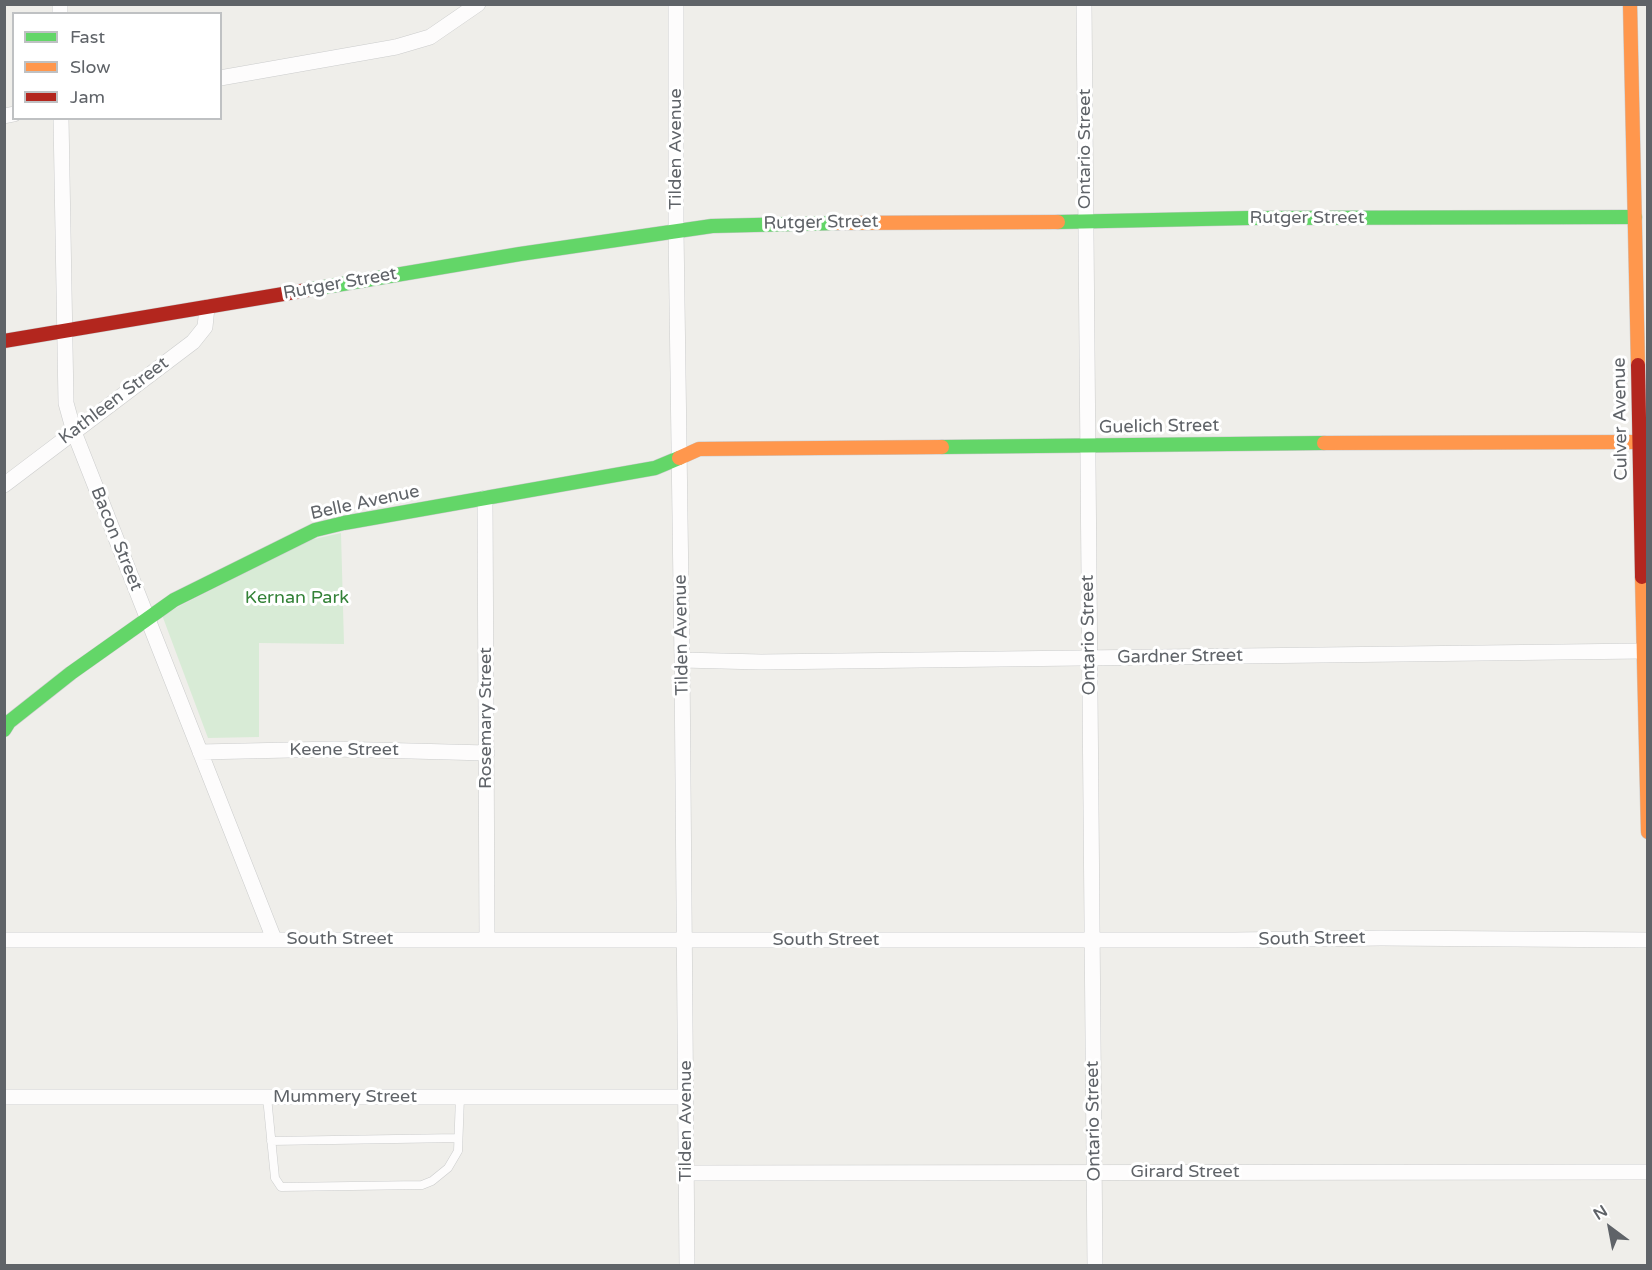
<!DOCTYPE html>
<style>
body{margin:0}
#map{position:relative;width:1652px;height:1270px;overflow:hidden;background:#efeeea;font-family:"Varela Round",sans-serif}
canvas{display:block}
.frame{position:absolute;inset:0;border:6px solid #5f6368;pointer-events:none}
.legend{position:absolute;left:12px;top:12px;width:210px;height:108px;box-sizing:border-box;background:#fff;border:2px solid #bfc1c3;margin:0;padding:8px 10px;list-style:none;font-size:18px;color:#5f6368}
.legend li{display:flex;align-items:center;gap:12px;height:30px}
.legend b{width:30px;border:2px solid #bfc1c3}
.north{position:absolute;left:1580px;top:1198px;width:60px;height:60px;-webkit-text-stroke:4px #fff;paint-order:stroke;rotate:328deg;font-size:16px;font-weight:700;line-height:24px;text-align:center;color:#5f6368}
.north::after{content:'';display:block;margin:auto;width:21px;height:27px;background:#5f6368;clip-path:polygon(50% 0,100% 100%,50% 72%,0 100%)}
</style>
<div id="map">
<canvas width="1652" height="1270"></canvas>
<div class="frame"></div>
<ul class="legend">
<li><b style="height:8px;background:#63d668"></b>Fast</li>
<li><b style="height:8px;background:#ff974d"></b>Slow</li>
<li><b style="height:8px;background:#b3261e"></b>Jam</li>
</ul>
<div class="north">N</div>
</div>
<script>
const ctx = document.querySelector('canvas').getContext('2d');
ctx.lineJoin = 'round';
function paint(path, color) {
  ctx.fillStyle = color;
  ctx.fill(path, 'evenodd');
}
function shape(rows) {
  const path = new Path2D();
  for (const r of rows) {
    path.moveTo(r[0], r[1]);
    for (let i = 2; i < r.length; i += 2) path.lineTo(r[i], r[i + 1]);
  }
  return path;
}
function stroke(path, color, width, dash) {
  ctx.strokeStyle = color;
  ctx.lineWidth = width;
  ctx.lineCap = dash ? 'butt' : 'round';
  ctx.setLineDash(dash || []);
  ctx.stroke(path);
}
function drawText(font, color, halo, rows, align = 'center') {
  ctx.font = font + ' "Varela Round",sans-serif';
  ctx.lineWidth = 6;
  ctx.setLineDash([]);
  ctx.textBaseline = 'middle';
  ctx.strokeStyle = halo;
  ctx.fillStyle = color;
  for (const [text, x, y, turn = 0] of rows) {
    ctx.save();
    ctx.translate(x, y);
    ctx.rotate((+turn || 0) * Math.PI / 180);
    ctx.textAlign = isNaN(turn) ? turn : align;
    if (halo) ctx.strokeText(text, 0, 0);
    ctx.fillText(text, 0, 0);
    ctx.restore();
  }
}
paint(shape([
 [341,533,344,644,259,643,259,737,208,738,162,615,310,540]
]), '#d8ebd6');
const lane = shape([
 [267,1097,275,1178,281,1187,422,1185,432,1181,448,1168,458,1151,460,1097],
 [271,1141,458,1138]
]);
const street = shape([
 [60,4,60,14],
 [676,4,676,230,682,660,687,1266],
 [1084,4,1095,1266],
 [220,78,396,47,430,37,478,4],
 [4,116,14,114],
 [61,118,66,403,74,432,274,939],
 [4,485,193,342,205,327,207,307],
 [485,498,487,939],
 [682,660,761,662,1642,651],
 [200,752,335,749,487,753],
 [4,940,1235,940,1381,938,1648,940],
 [4,1097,686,1097],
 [686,1173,1648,1172]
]);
const fast = shape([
 [1058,222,1249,218,1635,217],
 [307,290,520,254,712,226,838,223],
 [942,447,1324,443],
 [4,730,9,722,71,673,174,600,315,530,344,523,655,468,679,458]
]);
const slow = shape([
 [1630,4,1638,365],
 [838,223,1058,222],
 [1324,443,1639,442],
 [679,458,699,449,942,447],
 [1642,577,1648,832]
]);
const jam = shape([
 [4,341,307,290],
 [1638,365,1642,577]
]);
stroke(lane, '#cbcccc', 9);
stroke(street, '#cbcccc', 16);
stroke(fast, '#cacacb', 15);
stroke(slow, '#cacacb', 15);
stroke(jam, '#cacacb', 15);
stroke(lane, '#fdfcfc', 8);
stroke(street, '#fdfcfc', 15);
stroke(fast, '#63d668', 14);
stroke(slow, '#ff974d', 14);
stroke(jam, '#b3261e', 14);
drawText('18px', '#5f6368', '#fff', [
 ["Tilden Avenue",676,149,-90],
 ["Ontario Street",1085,149,-90],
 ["Rutger Street",1307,218],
 ["Rutger Street",821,223,-1],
 ["Rutger Street",340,284,-10],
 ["Kathleen Street",114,401,-37],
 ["Culver Avenue",1621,419,-91],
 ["Guelich Street",1159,427,-1],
 ["Belle Avenue",365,503,-12],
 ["Bacon Street",116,539,68],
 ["Tilden Avenue",682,635,-91],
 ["Ontario Street",1089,635,-91],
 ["Gardner Street",1180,657,-1],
 ["Rosemary Street",486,718,-90],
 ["Keene Street",344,750],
 ["South Street",340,939],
 ["South Street",1312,939,-1],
 ["South Street",826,940],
 ["Mummery Street",345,1097],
 ["Tilden Avenue",686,1121,-90],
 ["Ontario Street",1094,1121,-91],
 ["Girard Street",1185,1172]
]);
drawText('18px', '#348238', '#fff', [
 ["Kernan Park",297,598]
]);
</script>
